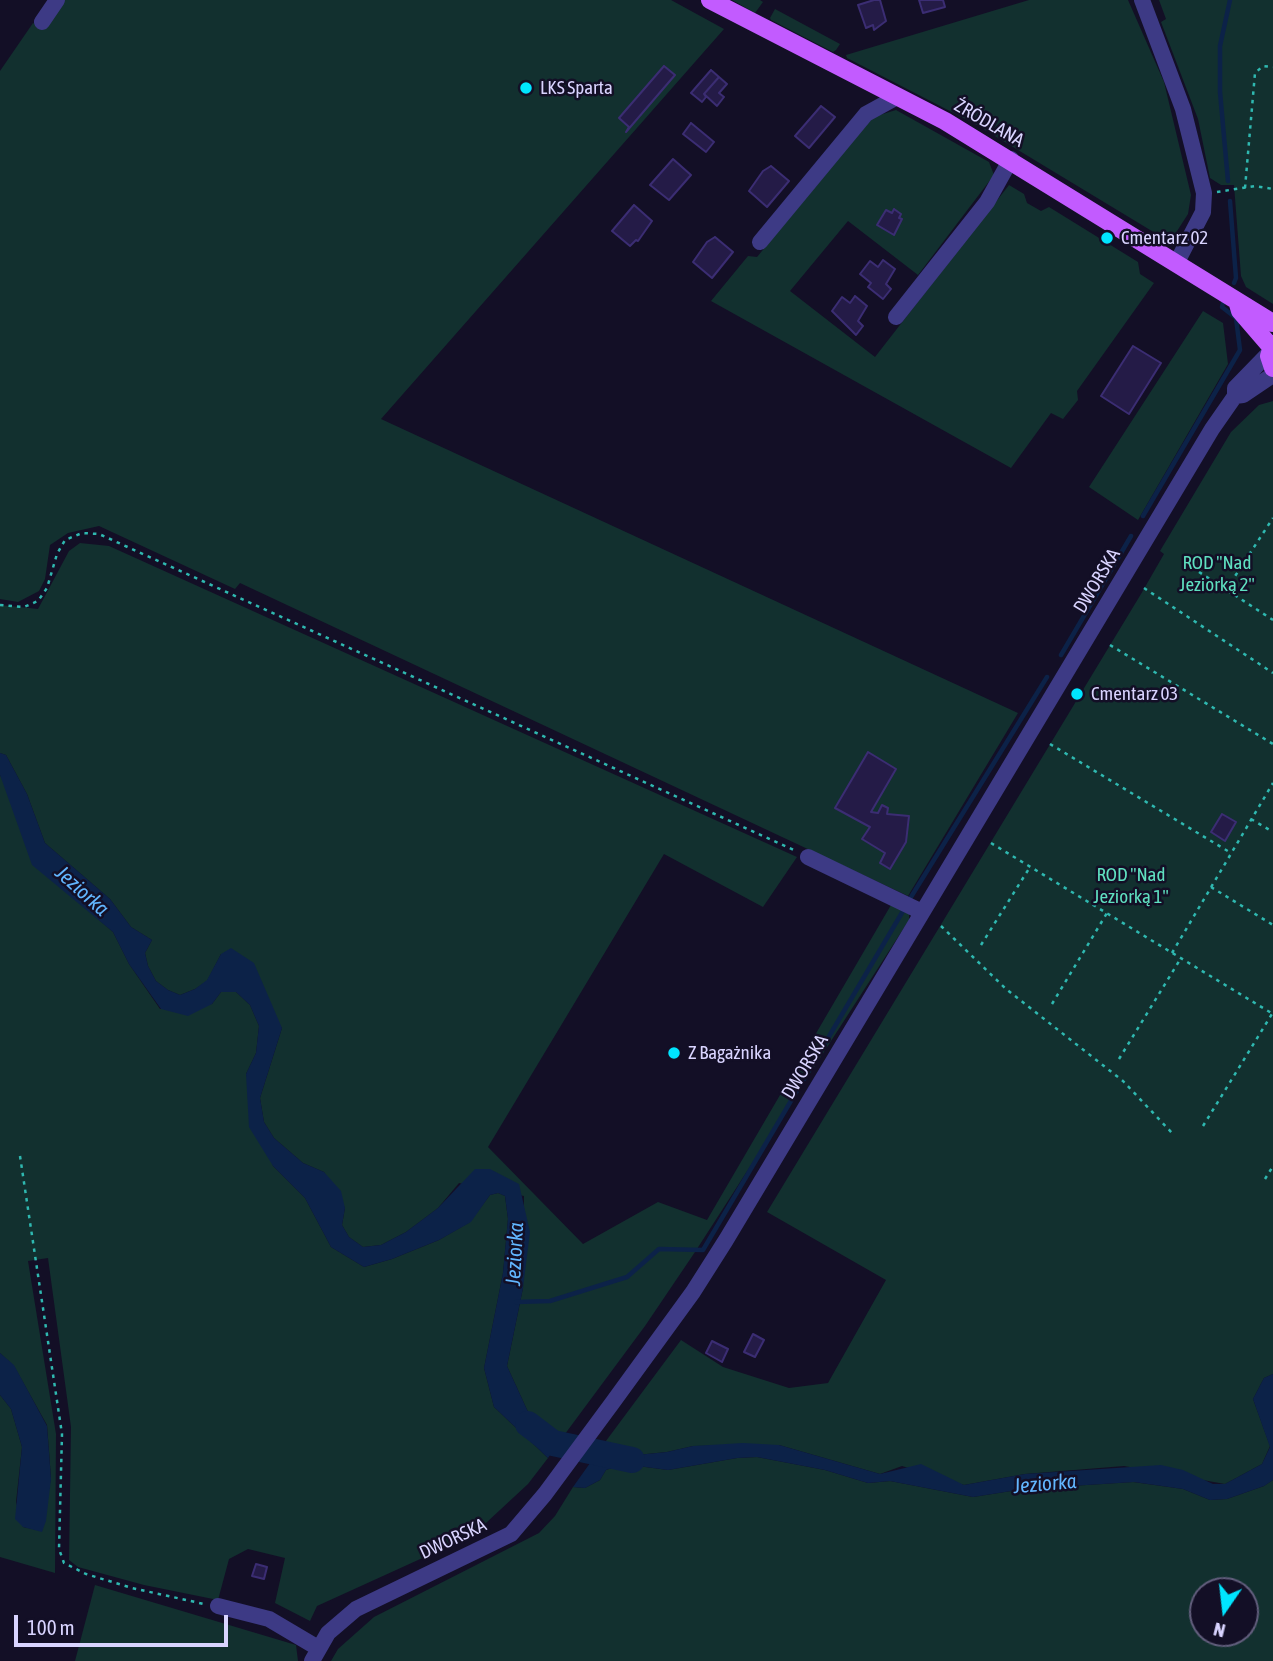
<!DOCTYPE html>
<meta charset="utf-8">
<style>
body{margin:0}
#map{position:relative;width:1273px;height:1661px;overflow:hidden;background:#130f26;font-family:"Asap Condensed",sans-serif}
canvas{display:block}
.north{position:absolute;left:1189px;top:1577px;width:70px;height:70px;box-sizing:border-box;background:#130f26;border:2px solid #625e7d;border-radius:50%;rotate:194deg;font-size:19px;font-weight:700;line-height:28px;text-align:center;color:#d9d4ff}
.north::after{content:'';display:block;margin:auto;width:24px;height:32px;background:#00e5ff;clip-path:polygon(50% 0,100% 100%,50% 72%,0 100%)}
.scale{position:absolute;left:14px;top:1615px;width:214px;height:32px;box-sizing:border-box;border:4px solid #d9d4ff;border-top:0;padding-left:9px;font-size:21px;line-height:24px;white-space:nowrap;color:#d9d4ff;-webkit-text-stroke:5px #130f26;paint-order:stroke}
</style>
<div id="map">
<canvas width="1273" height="1661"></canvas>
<div class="north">N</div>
<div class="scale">100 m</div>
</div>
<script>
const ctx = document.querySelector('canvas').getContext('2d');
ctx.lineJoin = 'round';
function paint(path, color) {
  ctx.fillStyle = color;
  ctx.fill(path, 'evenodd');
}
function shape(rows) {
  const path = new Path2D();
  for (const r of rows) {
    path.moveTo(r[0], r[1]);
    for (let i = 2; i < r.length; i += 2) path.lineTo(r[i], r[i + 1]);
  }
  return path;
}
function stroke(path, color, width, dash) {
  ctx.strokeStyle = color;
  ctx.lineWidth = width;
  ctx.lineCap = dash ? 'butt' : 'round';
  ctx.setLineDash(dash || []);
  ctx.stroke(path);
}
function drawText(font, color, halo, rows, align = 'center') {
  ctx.font = font + ' "Asap Condensed",sans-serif';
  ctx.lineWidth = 5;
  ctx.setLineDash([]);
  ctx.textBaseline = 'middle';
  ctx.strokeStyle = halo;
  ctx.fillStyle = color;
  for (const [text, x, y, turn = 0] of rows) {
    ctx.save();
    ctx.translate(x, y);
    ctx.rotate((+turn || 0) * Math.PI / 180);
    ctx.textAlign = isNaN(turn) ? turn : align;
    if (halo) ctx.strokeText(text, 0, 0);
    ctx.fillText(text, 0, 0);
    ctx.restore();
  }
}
paint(shape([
 [65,0,671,0,724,29,381,419,1018,713,908,896,240,583,235,589,99,526,68,533,50,545,45,579,39,591,18,602,0,599,0,71,33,23,44,29],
 [732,0,760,0,763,2,755,13],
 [1029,0,1128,0,1164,82,1191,195,1188,214,1170,242,975,124,847,58,846,55,856,52],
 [1159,0,1273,0,1273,304,1246,287,1241,276,1234,185,1221,185,1210,178,1198,119,1161,22,1166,19],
 [775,9,840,44,836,50,833,52,771,20,770,18],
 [896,110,989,162,994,175,918,275,848,221,790,291,875,357,1009,185,1024,194,1027,203,1041,211,1049,207,1138,262,1140,274,1154,283,1077,391,1078,400,1063,419,1051,413,1011,468,711,301,748,256,757,257,873,117],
 [1203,311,1223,323,1228,364,1138,520,1089,487],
 [1273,401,1273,1374,1264,1378,1253,1399,1270,1446,1262,1464,1225,1484,1124,1466,1025,1474,964,1485,902,1466,880,1474,779,1445,693,1446,667,1452,637,1455,600,1449,681,1340,723,1367,789,1388,828,1383,886,1280,767,1212,1141,594,1164,554,1160,551,1231,432,1259,405],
 [80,543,109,546,797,857,763,907,664,854,488,1147,583,1244,658,1202,707,1220,891,905,909,914,909,920,695,1252,645,1326,562,1438,529,1414,507,1366,523,1288,524,1196,459,1183,438,1208,406,1232,381,1245,363,1247,349,1237,342,1225,345,1208,324,1172,303,1163,274,1138,264,1122,260,1098,282,1028,221,954,207,981,195,989,180,995,168,990,156,981,148,966,145,953,152,940,131,927,110,899,45,843,27,794,6,755,0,753,0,605,38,609,69,551],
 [0,775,76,900,113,932,129,964,160,1009,212,1004,221,992,236,992,250,1005,259,1026,256,1053,246,1074,273,1166,305,1198,331,1247,364,1267,392,1259,439,1240,470,1222,490,1195,498,1193,505,1196,508,1219,503,1273,484,1368,494,1407,548,1458,528,1484,473,1535,317,1606,310,1621,275,1603,285,1558,248,1549,229,1559,218,1600,144,1585,78,1567,69,1560,71,1427,48,1258,28,1261,56,1434,55,1573,0,1557,0,1395,11,1409,22,1447,16,1502,23,1527,42,1531,51,1478,47,1425,14,1366,0,1353],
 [757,1457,825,1470,868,1483,890,1481,973,1497,1024,1489,1133,1482,1183,1489,1210,1500,1227,1499,1264,1486,1273,1480,1273,1661,331,1661,338,1649,374,1617,539,1533,555,1516,573,1487,585,1488,600,1480,606,1470,623,1464,668,1470,737,1458],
 [1203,1591,1245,1591,1245,1633,1203,1633],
 [95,1585,296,1645,298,1661,75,1661]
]), '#12302f');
paint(shape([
 [0,753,6,755,27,794,45,843,110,899,131,927,152,940,145,953,148,966,156,981,168,990,180,995,195,989,207,980,221,954,231,948,254,963,282,1028,260,1098,264,1122,274,1138,303,1163,324,1172,341,1191,345,1208,342,1225,349,1237,363,1247,381,1245,406,1232,438,1208,475,1169,490,1169,519,1184,530,1232,523,1288,507,1366,529,1414,562,1438,548,1458,494,1407,484,1368,503,1273,508,1219,505,1196,498,1193,490,1195,471,1222,439,1240,392,1259,364,1267,331,1247,305,1198,273,1166,249,1127,246,1074,256,1053,259,1026,250,1005,236,992,221,992,212,1004,188,1016,161,1009,129,964,113,932,32,865,0,775],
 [0,1353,14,1365,47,1426,51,1479,46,1521,42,1532,23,1527,15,1519,22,1447,11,1409,0,1395],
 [1273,1374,1273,1480,1264,1486,1227,1499,1210,1500,1183,1489,1134,1482,1024,1489,973,1497,890,1481,868,1483,825,1470,757,1457,737,1458,668,1470,623,1464,606,1470,600,1480,585,1488,573,1487,600,1449,637,1455,667,1452,693,1446,743,1443,779,1445,880,1474,921,1464,964,1485,1025,1474,1161,1465,1183,1470,1213,1484,1225,1484,1262,1464,1270,1447,1253,1399,1264,1378]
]), '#0c2248');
stroke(shape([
 [1228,181,1220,92,1220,46,1230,0],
 [1230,201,1236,278,1234,283],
 [1143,516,1240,350,1236,318,1222,307,1223,303],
 [1061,655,1131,536],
 [911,897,1047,677],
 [516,1302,550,1301,627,1277,659,1249,703,1250,903,911]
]), '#0c2248', 4.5);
stroke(shape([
 [528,1424,553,1443,632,1460]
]), '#0c2248', 26);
const building = shape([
 [874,0,880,0,886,21,874,30,873,25,866,28,858,5,874,0],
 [919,0,943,0,945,7,923,13,919,0],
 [664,66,675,75,626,132,629,127,619,118,664,66],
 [711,70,719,77,704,94,706,97,702,102,691,93,711,70],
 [719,77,727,84,719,93,724,97,717,106,704,94,719,77],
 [821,106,835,117,809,148,795,136,821,106],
 [691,123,714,142,706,152,683,134,691,123],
 [673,159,691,175,669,200,650,185,673,159],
 [771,166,789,181,767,207,749,191,763,171,771,166],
 [634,205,652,221,638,241,636,240,630,246,612,231,634,205],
 [894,209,901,214,899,218,902,219,894,235,877,225,886,210,892,213,894,209],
 [715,237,733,252,712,278,693,262,707,242,715,237],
 [883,260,895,269,886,284,891,289,883,299,868,287,871,283,860,274,870,261,878,267,883,260],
 [855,296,867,306,858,321,863,326,856,335,832,311,842,297,850,303,855,296],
 [1133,346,1161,363,1129,414,1101,396,1133,346],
 [868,752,896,769,871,812,878,813,882,805,888,808,887,814,909,816,906,842,890,869,880,863,885,853,862,839,870,827,835,808,868,752],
 [1222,814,1236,822,1225,841,1211,832,1222,814],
 [753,1334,764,1340,755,1357,744,1352,753,1334],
 [712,1341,728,1349,722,1362,706,1353,712,1341],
 [256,1564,267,1567,264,1579,252,1576,256,1564]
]);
paint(building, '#241b47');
stroke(building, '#3b2d73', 2);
stroke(shape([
 [1245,188,1255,73,1263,66,1273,67],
 [1217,192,1255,186,1273,189],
 [1199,572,1273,620],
 [1144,588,1273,673],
 [1226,590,1273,518],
 [0,605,24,607,38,601,47,588,57,554,65,540,82,533,99,534,796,851],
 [1110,645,1273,744],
 [1050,744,1231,853],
 [1251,819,1273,832],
 [991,843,1273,1014],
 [1211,887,1273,925],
 [941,926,1006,989,1123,1081,1173,1134],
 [981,945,1030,867],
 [1172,953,1273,783],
 [1052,1004,1107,913],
 [1119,1059,1181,958],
 [1203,1126,1272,1014],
 [20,1156,62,1434,59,1549,64,1563,86,1574,132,1588,204,1604],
 [1265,1179,1273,1166]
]), '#2fb8b0', 2.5, [3.5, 5]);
stroke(shape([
 [1142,0,1183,109,1204,193,1203,212,1177,262],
 [42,22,57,0],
 [760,242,866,114,897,97],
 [896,317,987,202,1011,159],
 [1235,396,1243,395,1273,375],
 [808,857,922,912],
 [218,1606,269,1619,318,1648],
 [312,1661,328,1633,356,1609,511,1534,545,1494,613,1402,693,1292,726,1240,1212,429,1235,396,1235,388,1269,353]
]), '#3d3a85', 16);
stroke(shape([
 [710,0,945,121,1273,323],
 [1237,301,1240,311,1271,347],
 [1273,344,1269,356,1273,368]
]), '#c25bff', 18);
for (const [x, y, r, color] of [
 [526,88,7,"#00e5ff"],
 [1107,238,7,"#00e5ff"],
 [1077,694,7,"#00e5ff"],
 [674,1053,7,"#00e5ff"]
]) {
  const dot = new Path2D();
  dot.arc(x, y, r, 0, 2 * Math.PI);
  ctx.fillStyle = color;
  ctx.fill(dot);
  stroke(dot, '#130f26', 2.5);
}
drawText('19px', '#d9d4ff', '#130f26', [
 ["LKS Sparta",540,88],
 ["Cmentarz 02",1121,238],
 ["Cmentarz 03",1091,694],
 ["Z Bagażnika",688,1053]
], 'left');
drawText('19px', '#d9d4ff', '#130f26', [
 ["ŹRÓDLANA",989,123,30],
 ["DWORSKA",1097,581,-59],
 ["DWORSKA",805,1067,-59],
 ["DWORSKA",453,1539,-25]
]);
drawText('19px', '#5fe0c0', '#130f26', [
 ["ROD \"Nad",1217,563],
 ["Jeziorką 2\"",1217,585],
 ["ROD \"Nad",1131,875],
 ["Jeziorką 1\"",1131,897]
]);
drawText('italic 21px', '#62b6ff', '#130f26', [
 ["Jeziorka",82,891,42],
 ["Jeziorka",515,1254,-87],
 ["Jeziorka",1045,1484,-5]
]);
</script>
